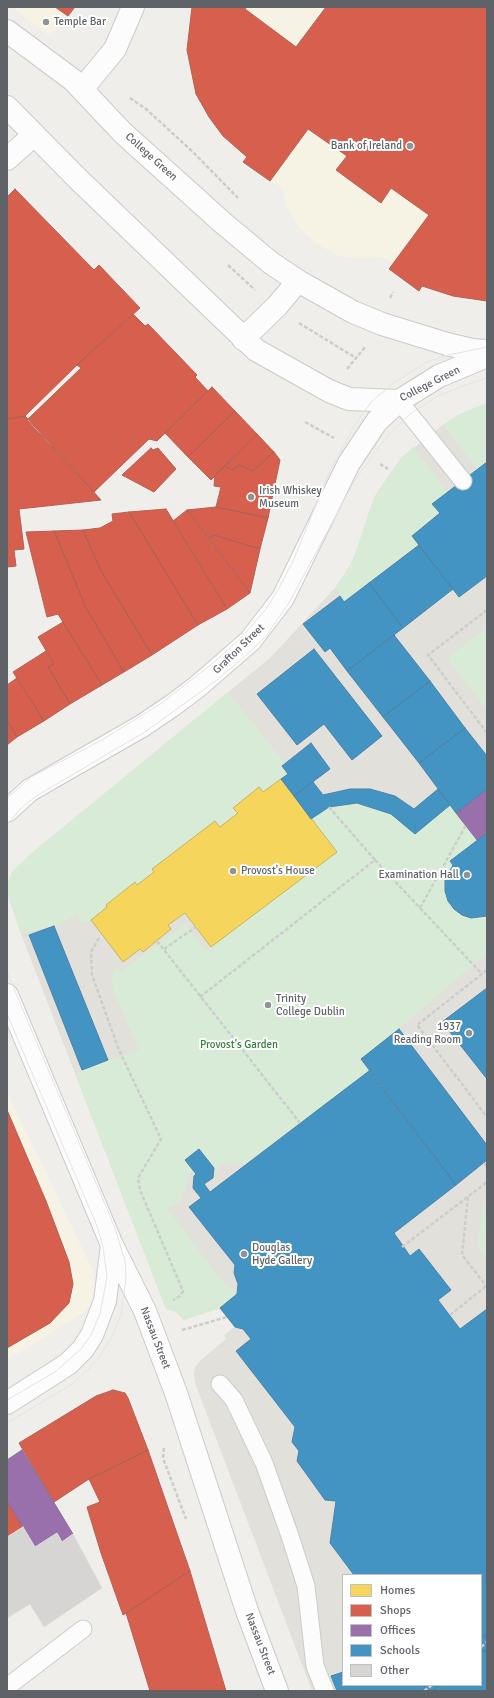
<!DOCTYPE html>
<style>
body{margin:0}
#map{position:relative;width:494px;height:1698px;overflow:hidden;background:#efeeea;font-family:Signika,sans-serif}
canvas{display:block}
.frame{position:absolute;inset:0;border:8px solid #5f6368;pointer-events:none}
.legend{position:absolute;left:342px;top:1574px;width:140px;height:112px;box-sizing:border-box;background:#fff;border:1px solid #bfc1c3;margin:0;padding:5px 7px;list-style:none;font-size:12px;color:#5f6368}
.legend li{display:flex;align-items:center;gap:8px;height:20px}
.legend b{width:20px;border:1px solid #bfc1c3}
</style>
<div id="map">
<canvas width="494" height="1698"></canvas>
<div class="frame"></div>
<ul class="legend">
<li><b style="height:11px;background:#f6d55c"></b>Homes</li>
<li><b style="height:11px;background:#d6604d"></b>Shops</li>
<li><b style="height:11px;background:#9970ab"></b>Offices</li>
<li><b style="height:11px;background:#4393c3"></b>Schools</li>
<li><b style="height:11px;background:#d6d5d3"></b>Other</li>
</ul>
</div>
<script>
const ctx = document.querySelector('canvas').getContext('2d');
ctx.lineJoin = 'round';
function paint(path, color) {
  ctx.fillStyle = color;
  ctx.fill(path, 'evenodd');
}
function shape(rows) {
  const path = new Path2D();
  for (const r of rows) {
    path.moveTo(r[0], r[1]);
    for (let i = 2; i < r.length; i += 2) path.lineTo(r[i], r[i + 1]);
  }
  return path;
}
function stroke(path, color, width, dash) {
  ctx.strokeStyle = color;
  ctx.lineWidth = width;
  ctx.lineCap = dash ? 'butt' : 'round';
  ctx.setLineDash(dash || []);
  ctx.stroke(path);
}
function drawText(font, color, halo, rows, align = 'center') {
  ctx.font = font + ' Signika,sans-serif';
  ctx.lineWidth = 4;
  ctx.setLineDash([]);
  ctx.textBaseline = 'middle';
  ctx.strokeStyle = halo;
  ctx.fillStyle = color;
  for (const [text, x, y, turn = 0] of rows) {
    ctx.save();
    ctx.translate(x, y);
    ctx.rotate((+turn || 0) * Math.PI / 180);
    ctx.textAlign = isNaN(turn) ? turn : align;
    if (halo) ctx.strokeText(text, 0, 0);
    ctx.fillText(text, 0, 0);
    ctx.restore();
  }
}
paint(shape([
 [12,7,72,7,50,36],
 [192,7,487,7,487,301,453,296,422,286,419,291,389,269,392,264,383,257,361,259,338,256,316,243,307,235,299,226,287,207,281,187,243,162,246,157,223,136,209,117,196,94,187,50],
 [7,1092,93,1271,96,1293,86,1311,7,1360]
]), '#f7f3e4');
paint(shape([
 [487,403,487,1691,312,1691,195,1383,194,1374,195,1367,202,1359,226,1339,224,1335,235,1326,220,1308,184,1320,176,1312,166,1309,21,934,8,896,8,883,12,872,33,852,271,657,344,578,357,550,370,509,376,494,401,458,443,425,458,415],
 [343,1575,481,1575,481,1685,343,1685]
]), '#e2e0da');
paint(shape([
 [487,403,487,462,477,469,443,425,458,415],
 [413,447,448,492,433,504,440,513,412,535,419,545,344,602,335,588,352,562,376,494,401,458],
 [487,628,487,710,447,658],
 [228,692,285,763,282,766,288,774,263,792,259,788,234,807,238,813,220,827,215,821,152,869,154,872,137,885,134,883,106,905,107,907,87,923,81,921,77,915,54,926,21,934,8,896,8,883,12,872,33,852],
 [357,803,391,814,415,834,450,805,477,840,450,861,453,865,445,880,448,901,454,909,462,915,471,918,487,916,487,953,399,1029,361,1059,369,1071,246,1164,222,1163,213,1178,192,1169,180,1203,167,1208,221,1280,237,1294,220,1308,184,1320,176,1312,166,1309,76,1076,82,1070,139,1050,113,991,111,977,116,968,120,972,185,924,206,951,274,899,311,819,329,807],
 [487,1205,487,1258,478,1246,482,1209]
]), '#d8ebd6');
const homes = shape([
 [281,779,337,852,211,947,185,913,168,925,171,929,143,952,140,949,123,962,91,920,107,907,106,905,135,882,137,885,154,872,152,869,215,821,220,827,238,813,233,808,259,787,263,792,281,779]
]);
paint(homes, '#f6d55c');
stroke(homes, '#c9b360', 1);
const shops = shape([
 [55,7,75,7,68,16,55,7],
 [192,7,246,7,245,9,296,47,326,7,487,7,487,301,453,296,422,286,419,291,389,269,429,215,391,188,381,203,336,170,347,156,308,129,270,181,243,162,247,157,223,136,209,117,196,94,187,50,192,7],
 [15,189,94,270,99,265,140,308,77,365,25,416,7,419,7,197,15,189],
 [133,314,145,326,148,324,197,375,195,377,208,391,157,441,149,439,94,492,27,420,81,368,77,365,133,314],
 [212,387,235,411,188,457,165,433,212,387],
 [235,411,257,434,211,480,188,457,235,411],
 [25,416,101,500,19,509,24,549,14,550,16,566,7,567,7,419,25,416],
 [257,434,274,452,253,471,239,465,233,470,224,466,257,434],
 [151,448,153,450,158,448,176,469,154,492,122,475,151,448],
 [274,452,280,460,268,518,216,507,221,487,214,486,215,475,224,466,233,470,239,465,253,471,274,452],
 [216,507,268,518,260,549,214,535,209,538,187,510,216,507],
 [166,509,227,609,198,625,129,512,166,509],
 [187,510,250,593,227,609,173,521,187,510],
 [129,512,198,625,152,655,100,569,83,530,100,528,113,521,112,514,129,512],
 [83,530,100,569,152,655,124,672,86,608,54,531,83,530],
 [54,531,86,608,124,672,102,685,58,614,47,617,26,532,54,531],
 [214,535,260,549,250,593,209,538,214,535],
 [63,622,102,685,70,704,48,667,54,664,38,637,63,622],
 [46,651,54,664,48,667,70,704,44,721,13,672,46,651],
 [17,678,44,721,17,737,7,720,7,685,17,678],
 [7,720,17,737,7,745,7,720],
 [7,1110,46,1201,69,1262,73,1284,69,1303,50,1323,7,1348,7,1110],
 [113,1390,125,1393,128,1398,148,1450,89,1479,54,1502,19,1443,96,1396,113,1390],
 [148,1450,190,1571,123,1615,101,1553,87,1507,100,1502,89,1479,148,1450],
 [7,1501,23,1527,7,1537,7,1501],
 [190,1571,226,1691,150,1691,126,1613,190,1571]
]);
paint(shops, '#d6604d');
stroke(shops, '#b26155', 1);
const offices = shape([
 [487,789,487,833,477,840,456,813,487,789],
 [22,1450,73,1534,62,1542,57,1533,35,1547,7,1501,7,1460,22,1450]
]);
paint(offices, '#9970ab');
stroke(offices, '#886c97', 1);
const schools = shape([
 [487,462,487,576,459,597,412,536,440,513,432,504,487,462],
 [419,545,453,589,403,628,369,583,419,545],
 [369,583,403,628,347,671,330,648,325,652,303,624,340,596,344,602,369,583],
 [394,635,430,681,383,717,347,671,394,635],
 [314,649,382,736,352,760,324,724,297,745,257,694,314,649],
 [430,681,465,728,419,763,383,717,430,681],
 [465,728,487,756,487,789,456,813,419,763,465,728],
 [311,743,330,769,294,796,281,779,288,774,282,766,311,743],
 [313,782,323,795,350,789,370,789,395,796,414,809,438,789,450,805,415,834,391,814,357,803,329,807,311,819,294,796,313,782],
 [487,833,487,916,471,918,462,915,454,909,448,901,445,891,445,880,453,865,450,861,487,833],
 [54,926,108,1060,82,1070,29,935,54,926],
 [487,988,487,1079,442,1022,487,988],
 [399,1029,487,1145,487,1160,456,1185,361,1059,399,1029],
 [369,1071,456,1185,394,1233,410,1256,419,1249,451,1290,438,1300,460,1329,487,1309,487,1633,481,1638,481,1575,354,1575,330,1543,336,1501,325,1500,297,1461,299,1451,292,1442,295,1427,236,1351,251,1339,243,1329,235,1327,220,1308,237,1294,238,1284,234,1273,235,1265,189,1207,201,1198,193,1188,194,1176,196,1174,185,1160,199,1149,214,1168,213,1178,204,1184,210,1192,369,1071],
 [487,1633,487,1649,481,1653,481,1638,487,1633],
 [487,1649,487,1691,432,1691,440,1685,481,1685,481,1653,487,1649],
 [343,1672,343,1685,427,1685,420,1691,337,1691,331,1676,343,1672],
 [427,1685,440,1685,432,1691,420,1691,427,1685]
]);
paint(schools, '#4393c3');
stroke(schools, '#4b85a8', 1);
const building = shape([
 [23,1527,35,1547,57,1533,62,1542,73,1534,102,1588,44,1627,30,1604,7,1618,7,1537,23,1527]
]);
paint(building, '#d6d5d3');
stroke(building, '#deddd9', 1);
const service = shape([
 [399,401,463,481],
 [220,1384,234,1400,264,1463,290,1536,306,1586,315,1666,325,1691],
 [7,1687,83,1629]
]);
const minor = shape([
 [83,88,115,49,133,7],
 [7,159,34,135]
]);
const secondary = shape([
 [7,31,73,80,123,133,223,223,271,263,298,281,353,312,382,324,447,344,472,350,487,351],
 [7,107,78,179,256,350,329,391,349,399,399,401],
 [243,339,277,306,298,281],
 [7,811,30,790,142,726,173,705,197,687,250,641,283,598,349,463,377,421,399,401,439,376,487,356],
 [7,995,112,1245,145,1311,156,1340,176,1393,247,1611,277,1691],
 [7,1403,68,1364,83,1349,92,1335,105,1301,112,1245]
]);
stroke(service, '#cbcccc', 19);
stroke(minor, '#cbcccc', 24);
stroke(secondary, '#cacacb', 24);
stroke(shape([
 [130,98,146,109,192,151,238,198],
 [228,265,255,290],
 [390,298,393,292],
 [299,323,356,358],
 [347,369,366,346],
 [305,422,334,438],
 [380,464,388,469],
 [487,610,428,655,487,733],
 [329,807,375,860],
 [420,908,466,825],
 [99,938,91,952,92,975,119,1050,161,1139,138,1178,140,1190,183,1291,180,1296,173,1300],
 [157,941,300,1123],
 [164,949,196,927],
 [487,970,417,1025,487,1117],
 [200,997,375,860,482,974],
 [484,1163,487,1167],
 [468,1197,462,1255,487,1287],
 [402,1247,487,1182],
 [450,1315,486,1286],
 [182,1330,227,1317],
 [164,1448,163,1458,186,1519],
 [481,1647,487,1642],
 [424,1691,432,1685]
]), '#cacfcc', 2.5, [4, 2]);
stroke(service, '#fdfcfc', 17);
stroke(minor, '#fdfcfc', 22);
stroke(secondary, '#fdfcfc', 22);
stroke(shape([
 [7,798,31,777,102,740,160,704,212,664,242,637,266,609,279,588,293,561,332,466,358,420,372,401,395,382,425,363,444,356,487,347],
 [7,825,21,808,38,795,145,732,217,680,251,651,266,636,289,603,355,480,389,434,410,414,436,397,463,386,487,378],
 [7,972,115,1228,125,1261,126,1279,121,1314,114,1333,99,1358,90,1368,72,1384,7,1423],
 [7,1014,97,1226,103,1247,107,1277,100,1314,91,1335,81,1349,55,1372,7,1400]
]), '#e4e4e4', 1);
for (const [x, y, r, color] of [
 [46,22,4,"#919496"],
 [410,146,4,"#919496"],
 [251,497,4,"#919496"],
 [233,871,4,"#919496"],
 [467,875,4,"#919496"],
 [268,1005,4,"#919496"],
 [469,1033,4,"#919496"],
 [244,1254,4,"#919496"]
]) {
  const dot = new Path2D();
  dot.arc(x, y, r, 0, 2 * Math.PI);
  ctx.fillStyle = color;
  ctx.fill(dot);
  stroke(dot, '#fff', 1.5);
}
drawText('11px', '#5f6368', '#fff', [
 ["Temple Bar",54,22],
 ["Bank of Ireland",402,146,"right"],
 ["Irish Whiskey",259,491],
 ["Museum",259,504],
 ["Provost's House",241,871],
 ["Examination Hall",459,875,"right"],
 ["Trinity",276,999],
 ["College Dublin",276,1012],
 ["1937",461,1027,"right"],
 ["Reading Room",461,1040,"right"],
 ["Douglas",252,1248],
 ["Hyde Gallery",252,1261]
], 'left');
drawText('11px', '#5f6368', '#fff', [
 ["College Green",151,157,42],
 ["College Green",430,384,-27],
 ["Grafton Street",239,649,-44],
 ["Nassau Street",155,1338,69],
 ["Nassau Street",260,1644,69]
]);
drawText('11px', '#348238', '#fff', [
 ["Provost's Garden",239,1045]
]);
</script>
